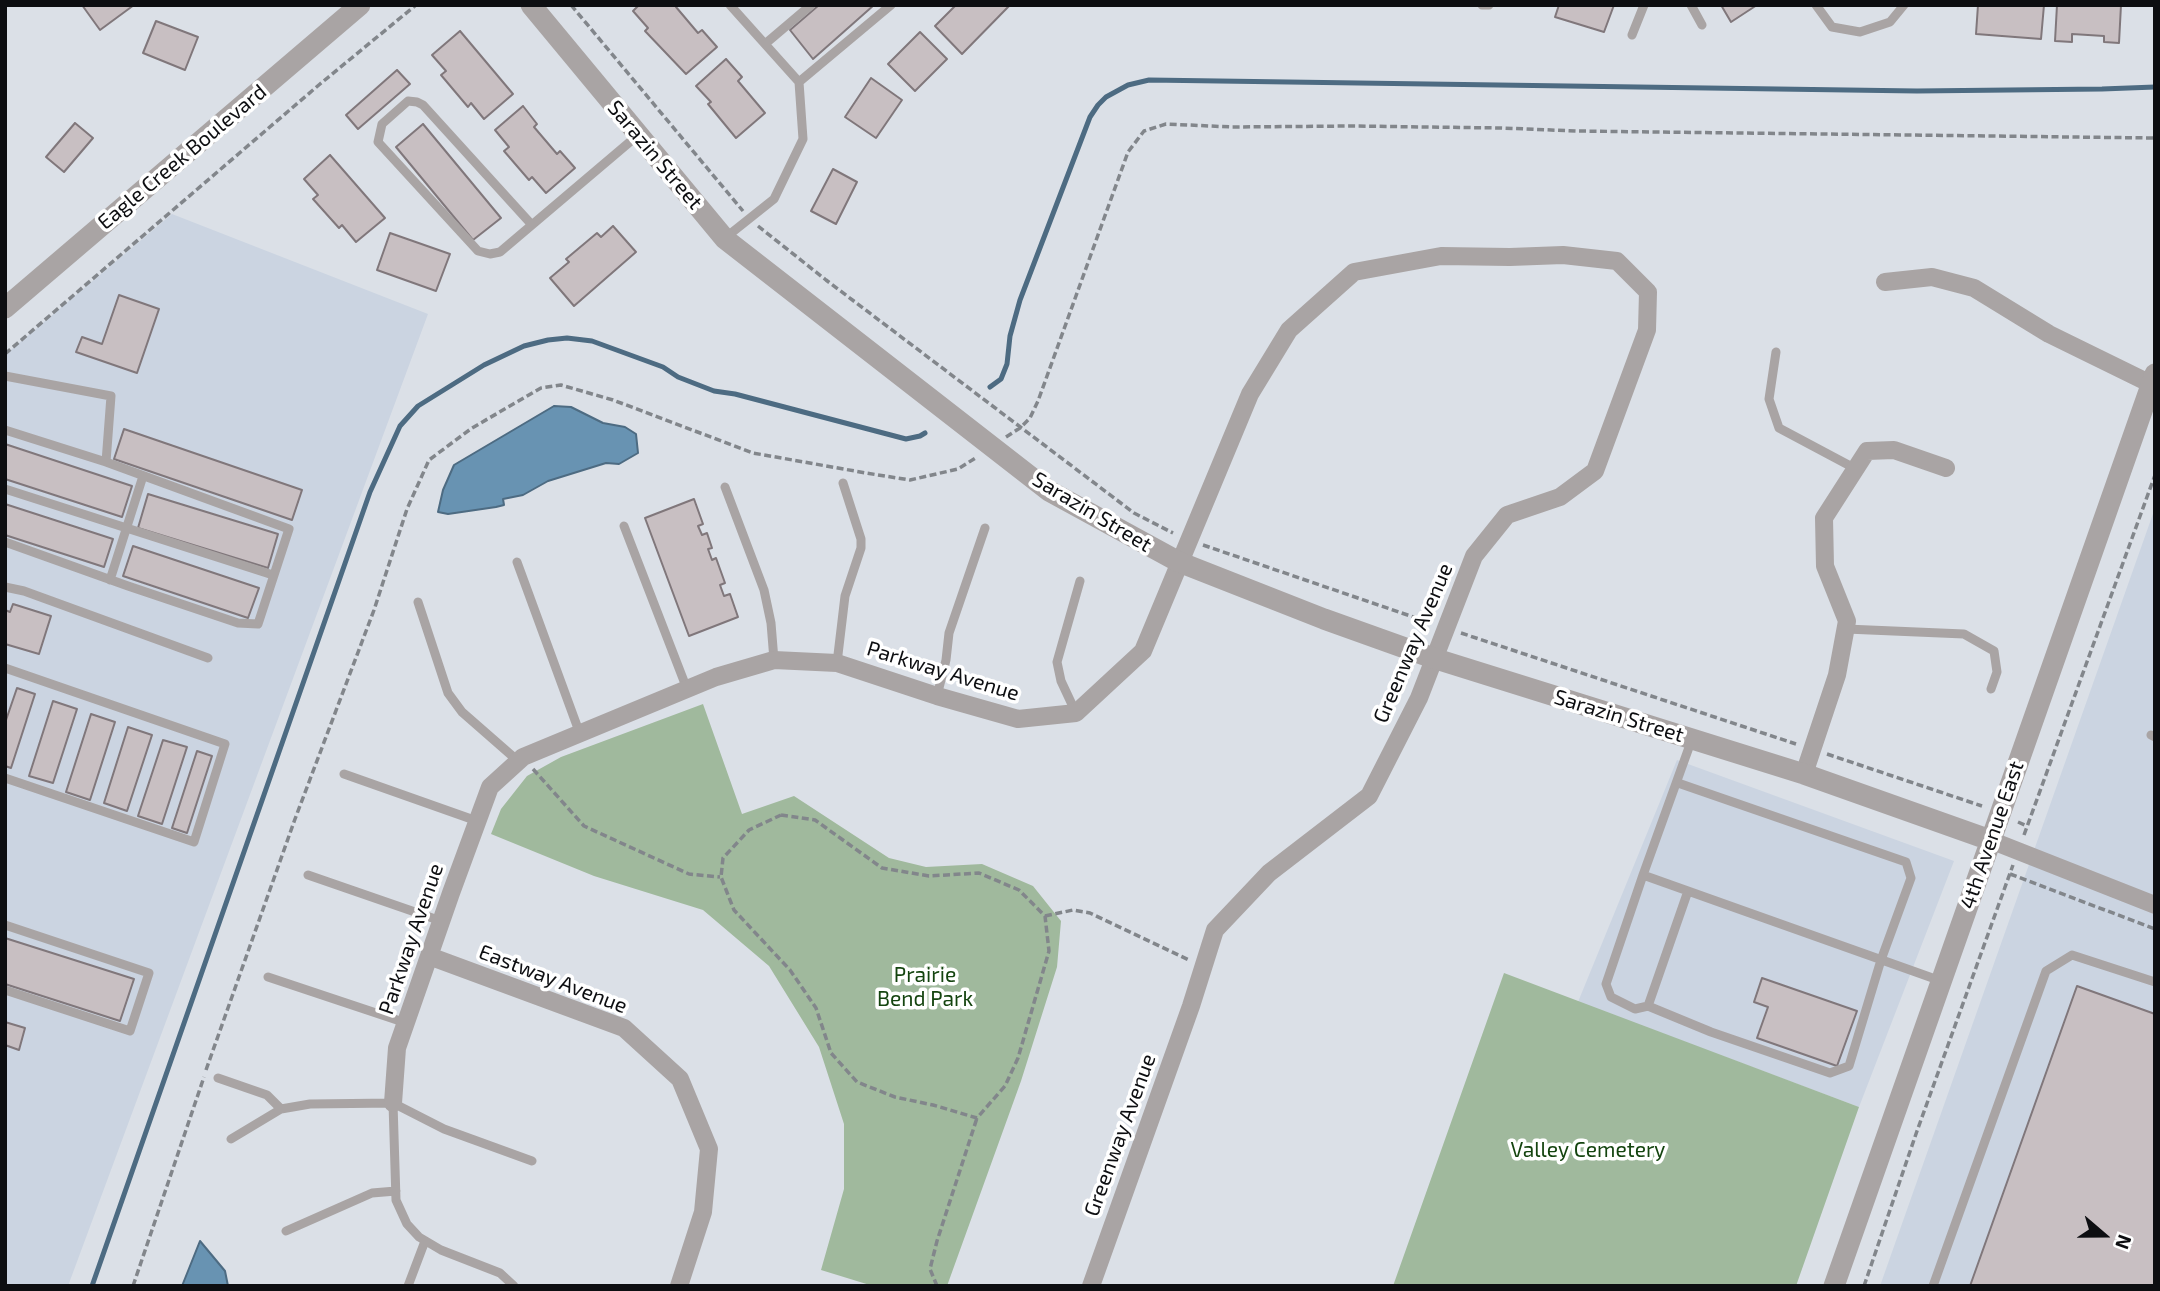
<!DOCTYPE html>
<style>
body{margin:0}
#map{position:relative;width:2160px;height:1291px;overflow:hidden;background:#dbe0e7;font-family:"Exo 2",sans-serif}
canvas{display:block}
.frame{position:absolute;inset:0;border:7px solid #0d0e11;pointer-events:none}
.north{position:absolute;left:2069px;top:1200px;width:70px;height:70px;-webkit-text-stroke:5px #fff;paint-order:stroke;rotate:110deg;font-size:19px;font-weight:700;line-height:28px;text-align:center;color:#0d0e11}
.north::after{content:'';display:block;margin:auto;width:24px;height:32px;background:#0d0e11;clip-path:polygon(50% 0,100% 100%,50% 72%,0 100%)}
</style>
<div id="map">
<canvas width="2160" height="1291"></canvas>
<div class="frame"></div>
<div class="north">N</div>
</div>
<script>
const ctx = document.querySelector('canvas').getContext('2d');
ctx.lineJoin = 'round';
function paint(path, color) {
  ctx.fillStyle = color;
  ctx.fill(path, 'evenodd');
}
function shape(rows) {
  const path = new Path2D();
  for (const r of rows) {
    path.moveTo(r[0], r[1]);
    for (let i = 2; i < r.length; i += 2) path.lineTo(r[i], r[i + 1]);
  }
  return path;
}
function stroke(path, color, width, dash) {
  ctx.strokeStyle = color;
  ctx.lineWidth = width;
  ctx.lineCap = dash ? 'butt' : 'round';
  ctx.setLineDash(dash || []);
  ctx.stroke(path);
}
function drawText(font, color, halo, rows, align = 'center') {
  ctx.font = font + ' "Exo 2",sans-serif';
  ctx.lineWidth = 7;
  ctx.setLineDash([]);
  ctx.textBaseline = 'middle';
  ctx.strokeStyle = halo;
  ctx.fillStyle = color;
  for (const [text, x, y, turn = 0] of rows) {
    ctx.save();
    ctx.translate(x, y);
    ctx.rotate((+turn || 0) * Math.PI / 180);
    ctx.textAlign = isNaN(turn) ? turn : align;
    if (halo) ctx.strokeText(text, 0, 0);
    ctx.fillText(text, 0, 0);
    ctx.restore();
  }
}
paint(shape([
 [172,214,428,314,68,1286,5,1286,5,355],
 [2155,508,2155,1286,1880,1286],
 [1677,760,1954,861,1859,1107,1578,1002]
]), '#cbd4e1');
paint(shape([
 [703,704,742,814,794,796,889,858,926,867,982,864,1033,886,1061,921,1057,967,1021,1081,947,1286,873,1286,821,1270,844,1189,844,1124,819,1047,769,966,703,910,594,876,491,834,501,809,527,776,561,757],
 [1504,973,1859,1107,1796,1286,1393,1286]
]), '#a0b99d');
const water = shape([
 [554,406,571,407,603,423,625,427,636,434,638,453,619,464,606,463,548,481,523,495,503,499,504,505,496,507,448,514,438,512,443,490,454,465,554,406],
 [200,1241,225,1271,228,1286,182,1286,200,1241]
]);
paint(water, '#6893b2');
stroke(water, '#4d6b82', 2);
stroke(shape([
 [990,387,1001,379,1007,364,1010,336,1020,300,1090,117,1098,105,1106,97,1128,85,1149,80,1917,91,2102,89,2155,87],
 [92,1286,370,492,400,426,418,406,484,365,524,346,548,340,567,338,592,341,663,367,678,377,714,391,735,394,906,439,920,436,925,433]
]), '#4d6b82', 5);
const building = shape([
 [82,5,134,5,100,30,82,5],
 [639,5,678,5,676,7,698,33,702,30,717,47,686,74,645,31,648,28,633,11,639,5],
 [819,5,874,5,813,59,790,30,819,5],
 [956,5,1010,5,962,54,935,26,956,5],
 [1559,5,1614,5,1604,32,1555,17,1559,5],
 [1721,5,1757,5,1731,22,1721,5],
 [1978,5,2044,5,2041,39,1976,34,1978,5],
 [2057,5,2121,5,2119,43,2104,42,2104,36,2072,34,2072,42,2055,41,2057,5],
 [156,21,198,37,185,70,143,53,156,21],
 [460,31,513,94,484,119,471,103,468,107,441,75,446,71,432,55,460,31],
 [920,32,947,59,915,91,888,64,920,32],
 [726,59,742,77,738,81,765,113,736,138,708,104,711,102,696,86,726,59],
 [397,70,410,84,358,129,346,115,397,70],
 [871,78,902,100,876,138,845,117,871,78],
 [523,106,537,124,534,127,557,154,560,151,575,168,546,193,532,177,529,180,504,151,509,147,495,130,523,106],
 [75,123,93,138,64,172,46,157,75,123],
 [423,124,501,218,473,240,396,147,423,124],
 [330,155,385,218,356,242,342,225,339,228,313,199,318,195,304,179,330,155],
 [833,169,857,182,836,224,811,211,833,169],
 [613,226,636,252,574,306,550,278,569,262,566,259,597,233,601,237,613,226],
 [390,233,450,254,436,291,377,270,390,233],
 [119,295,159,309,137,373,76,352,82,337,102,344,119,295],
 [124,429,302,490,292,520,114,459,124,429],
 [5,444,132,486,122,517,5,479,5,444],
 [148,494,278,534,268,568,138,528,148,494],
 [694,499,703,524,698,526,702,535,707,533,712,548,708,549,712,560,716,558,725,583,720,585,724,596,730,594,738,617,689,636,645,518,694,499],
 [5,504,113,539,104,567,5,535,5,504],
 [133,546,259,588,248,618,123,576,133,546],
 [13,604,51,616,39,654,5,644,5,610,10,612,13,604],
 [17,688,35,694,11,768,5,766,5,723,17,688],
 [53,701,77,709,53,783,29,776,53,701],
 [91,714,115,722,90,800,66,792,91,714],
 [128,727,152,735,127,811,104,803,128,727],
 [163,740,187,747,162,824,138,816,163,740],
 [197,751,212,756,187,833,172,828,197,751],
 [5,938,134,979,120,1021,5,984,5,938],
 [1762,978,1857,1011,1837,1066,1757,1038,1768,1007,1754,1002,1762,978],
 [2077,986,2155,1014,2155,1286,1970,1286,2077,986],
 [5,1022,25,1028,19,1050,5,1045,5,1022]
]);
paint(building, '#c8bfc2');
stroke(building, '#80777b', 2);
stroke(shape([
 [571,5,743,211],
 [758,226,826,280,1134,513,1173,533],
 [5,354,320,84,416,5],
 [1006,437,1020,428,1030,418,1038,401,1128,152,1144,131,1166,124,1232,127,1352,126,1502,128,1576,131,2155,138],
 [1203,545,1431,623],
 [1461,633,1796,744],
 [1827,754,1982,806],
 [533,769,584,826,689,874,720,877],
 [781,815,815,820,882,868,929,876,979,873,1019,890,1045,916,1049,951,1018,1058,1005,1086,977,1118,933,1105,895,1097,857,1082,831,1053,816,1008,790,970,734,910,721,877,723,858,749,830,781,815],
 [2018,822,2027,826],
 [2024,835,2155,475],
 [2010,874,2155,929],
 [1045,916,1073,910,1090,913,1189,960],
 [206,1070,295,819,374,610,407,509,429,460,472,428,541,388,561,385,613,400,753,453,866,473,910,480,958,469,977,457],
 [133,1286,204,1077],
 [937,1286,930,1269,937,1241,977,1118],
 [1864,1286,1917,1131,2013,865]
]), '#82868b', 3.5, [7, 3.5]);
stroke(shape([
 [730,5,799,82],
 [1482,5,1489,5],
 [1691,5,1702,25],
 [1816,5,1832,27,1860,32,1890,22,1904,5],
 [1632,35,1644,5],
 [765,44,811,5],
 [532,225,423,105,417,102,408,101,382,124,378,142,478,251,490,254,500,252,638,135],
 [725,238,774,199,803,139,799,82,891,5],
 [1776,352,1769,399,1779,428,1856,469],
 [5,376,111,396,106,462,5,430],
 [725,487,764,590,771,623,774,660],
 [5,489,273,575],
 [624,526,687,689],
 [5,542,128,586,238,623,258,624,289,529,106,462],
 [517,562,580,734],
 [110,580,143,476],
 [5,587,24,591,208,658],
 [418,602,448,693,462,712,518,761],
 [1846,629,1964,634,1994,651,1997,672,1991,689],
 [837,663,845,596,861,548,861,539,843,483],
 [5,668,225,744,194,842,5,778],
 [937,696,946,660,949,633,985,528],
 [1076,713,1061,681,1057,662,1080,581],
 [2151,735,2155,737],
 [1692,739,1643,875,1941,981],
 [344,774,477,821],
 [1678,783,1906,862,1911,878,1881,960,1849,1066,1830,1073,1711,1032,1648,1006,1688,891],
 [308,875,441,921],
 [1643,875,1606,984,1611,997,1635,1009,1648,1006],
 [5,925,149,973,130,1031,5,990],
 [268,977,406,1023],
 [218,1078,267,1095,281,1109],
 [393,1103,396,1200,407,1224,419,1237,441,1250,500,1273,514,1286],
 [231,1139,281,1109,310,1104,393,1103,444,1129,532,1161],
 [286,1231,372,1193,396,1191],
 [408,1286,425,1241],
 [1933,1286,2046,971,2072,955,2155,982]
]), '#a9a4a4', 9);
stroke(shape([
 [1885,282,1932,277,1974,288,2049,334,2151,384],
 [1804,774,1837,675,1847,621,1825,566,1824,518,1867,451,1894,450,1946,468],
 [1990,840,2155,905],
 [429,956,624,1028,680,1079,709,1149,703,1212,679,1286],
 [393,1103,397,1048,451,893,490,787,523,757,716,677,774,660,837,663,937,696,1018,719,1076,713,1143,651,1250,394,1289,330,1354,272,1441,256,1510,257,1563,255,1617,261,1648,292,1647,330,1595,471,1560,497,1507,515,1474,556,1419,698,1369,796,1269,873,1215,930,1191,1006,1091,1286]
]), '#a9a4a4', 18);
stroke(shape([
 [531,5,725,239,1049,491,1179,562,1324,619,1433,658,1804,774,1990,840],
 [5,308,360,5],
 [1834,1286,2155,374]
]), '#a9a4a4', 21);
drawText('21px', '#0d0e11', '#fff', [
 ["Sarazin Street",655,155,50],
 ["Eagle Creek Boulevard",182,157,-40],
 ["Sarazin Street",1092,512,31],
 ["Greenway Avenue",1413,643,-67],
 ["Parkway Avenue",943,671,17],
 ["Sarazin Street",1619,716,17],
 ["4th Avenue East",1992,835,-71],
 ["Parkway Avenue",411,939,-71],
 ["Eastway Avenue",553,979,21],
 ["Greenway Avenue",1120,1135,-70]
]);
drawText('21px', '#14440f', '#fff', [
 ["Prairie",925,975],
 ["Bend Park",925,999],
 ["Valley Cemetery",1588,1150]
]);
</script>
